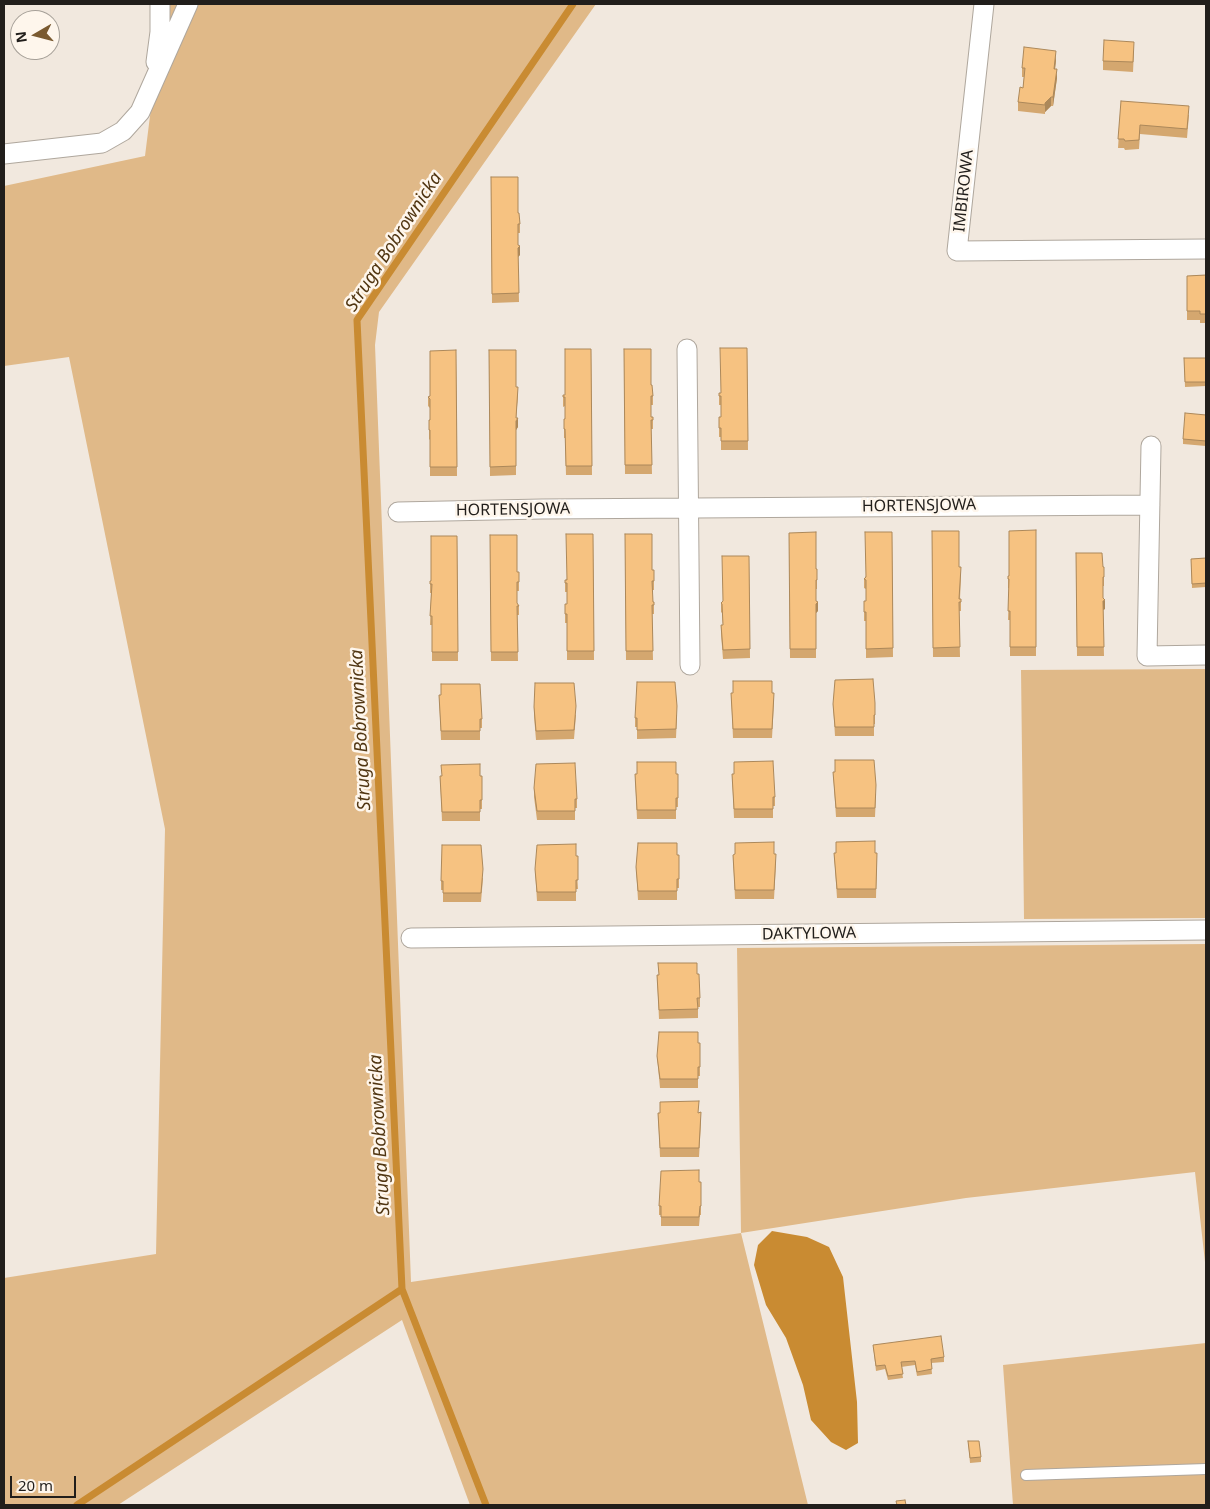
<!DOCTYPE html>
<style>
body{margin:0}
#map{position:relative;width:1210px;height:1509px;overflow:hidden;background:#f1e8de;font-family:"Noto Sans",sans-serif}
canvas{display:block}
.frame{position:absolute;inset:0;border:5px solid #211e1b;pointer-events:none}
.north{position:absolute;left:10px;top:10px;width:50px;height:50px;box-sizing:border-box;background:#fef6ec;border:1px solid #a6a098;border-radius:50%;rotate:262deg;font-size:14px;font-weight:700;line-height:20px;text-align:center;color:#211e1b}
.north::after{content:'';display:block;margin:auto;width:18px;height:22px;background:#7a5a30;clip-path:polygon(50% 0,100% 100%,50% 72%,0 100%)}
.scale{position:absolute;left:10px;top:1476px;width:66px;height:22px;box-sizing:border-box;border:2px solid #211e1b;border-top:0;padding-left:6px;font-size:15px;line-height:18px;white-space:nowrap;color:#211e1b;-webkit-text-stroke:4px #fef6ec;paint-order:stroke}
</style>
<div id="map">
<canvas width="1210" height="1509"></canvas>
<div class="frame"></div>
<div class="north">N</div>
<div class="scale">20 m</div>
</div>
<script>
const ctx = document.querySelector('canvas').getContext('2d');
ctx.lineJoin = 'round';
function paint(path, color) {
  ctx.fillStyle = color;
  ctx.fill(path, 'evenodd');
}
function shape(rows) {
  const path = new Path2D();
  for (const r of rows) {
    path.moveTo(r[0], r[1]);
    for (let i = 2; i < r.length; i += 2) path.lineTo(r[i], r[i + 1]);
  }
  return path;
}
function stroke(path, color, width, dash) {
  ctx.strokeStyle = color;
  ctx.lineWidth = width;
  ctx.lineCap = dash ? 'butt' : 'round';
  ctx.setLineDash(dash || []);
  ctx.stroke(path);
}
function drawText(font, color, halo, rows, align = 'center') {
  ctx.font = font + ' "Noto Sans",sans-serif';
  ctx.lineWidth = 5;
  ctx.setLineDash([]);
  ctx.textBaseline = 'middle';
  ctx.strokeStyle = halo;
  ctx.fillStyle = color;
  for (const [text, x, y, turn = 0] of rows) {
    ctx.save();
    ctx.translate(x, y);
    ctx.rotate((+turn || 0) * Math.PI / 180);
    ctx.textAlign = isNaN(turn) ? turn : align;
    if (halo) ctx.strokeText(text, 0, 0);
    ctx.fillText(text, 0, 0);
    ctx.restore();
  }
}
paint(shape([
 [164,4,596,4,379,312,375,345,411,1282,741,1233,737,948,1206,944,1206,1271,1195,1172,966,1198,741,1233,808,1505,470,1505,402,1320,118,1505,4,1505,4,1278,156,1254,165,829,69,357,4,366,4,186,145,156],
 [1206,669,1206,918,1024,919,1021,670],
 [1206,1343,1206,1505,1013,1505,1003,1365]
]), '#e0b988');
paint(shape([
 [772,1231,807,1237,829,1247,843,1277,857,1402,858,1443,846,1450,831,1442,811,1420,803,1385,786,1338,766,1305,754,1265,758,1245]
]), '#c98b32');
stroke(shape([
 [77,1505,402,1289],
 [486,1505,402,1289,357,320,573,4]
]), '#c98b32', 7);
const lane = shape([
 [1026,1475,1206,1469]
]);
const street = shape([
 [984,4,957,251,1206,249],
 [156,62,160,32,160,4],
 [4,154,102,143,123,131,140,112,188,4],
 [687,349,690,665],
 [1151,446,1147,656,1206,655],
 [398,512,542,509,1150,505],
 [411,938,1206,930]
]);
stroke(lane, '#afa79d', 12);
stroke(street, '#afa79d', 21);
stroke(lane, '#fff', 10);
stroke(street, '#fff', 19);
paint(shape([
 [1031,4,1046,4,1046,5],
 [1134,51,1133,72,1103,70,1103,61],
 [1056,60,1055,69,1057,78,1053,106,1051,106,1045,112,1045,114,1018,111,1018,102,1023,88,1024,77,1022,77,1022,68],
 [1121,101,1189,115,1187,138,1140,134,1139,149,1125,150,1124,148,1118,148],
 [491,177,518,213,520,224,520,233,518,233,518,245,520,255,518,257,519,302,492,303],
 [1206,275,1206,323,1200,323,1200,320,1187,320,1187,276],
 [747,348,748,450,721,450,721,437,719,437,719,417,721,417,721,405,719,405,719,396],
 [591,349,592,475,566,475,565,438,564,438,564,428,565,419,565,406,563,407,563,395,565,395],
 [624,349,651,385,653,396,653,405,651,405,651,417,653,417,653,429,651,429,652,474,625,474],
 [456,350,457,476,430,476,430,439,429,440,429,420,430,420,430,408,428,406,428,397,430,396],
 [489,350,516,387,518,396,516,418,518,427,516,430,516,475,490,476],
 [1184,358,1206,358,1206,386,1185,387],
 [1206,415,1206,446,1183,444,1183,439],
 [1036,530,1036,656,1010,656,1010,620,1008,620,1009,588,1008,588,1008,576,1009,576],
 [932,531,959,567,961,576,960,599,961,602,961,611,959,611,960,657,933,657],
 [892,532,893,657,866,658,866,621,864,621,864,601,866,601,866,589,864,588,864,579],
 [789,533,816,569,817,569,817,589,816,589,816,601,818,611,816,613,816,658,790,658],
 [593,534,594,660,567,660,567,623,565,623,565,604,567,604,567,592,565,592,565,580,566,580],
 [625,534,654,581,654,590,652,590,653,602,654,602,654,614,652,614,653,660,626,660],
 [490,535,517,572,519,572,519,591,517,591,517,603,519,606,519,615,517,615,518,661,491,661],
 [457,536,458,661,432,661,432,625,430,625,431,593,430,593,430,581,431,581],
 [1076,553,1103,567,1104,567,1104,586,1103,586,1103,598,1105,609,1103,610,1104,656,1077,656],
 [749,556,750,658,723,659,721,634,721,625,723,625,722,613,721,612,721,603,723,601],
 [1206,558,1206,587,1192,588,1191,559],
 [731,693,772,693,774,702,772,738,733,738],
 [439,695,482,719,482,728,480,728,480,740,441,740],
 [875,703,875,724,874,724,874,736,835,736,833,704],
 [534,707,576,715,574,739,536,740,534,716],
 [677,715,676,738,637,739,637,727,635,727,635,718],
 [833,772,876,794,875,817,836,817],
 [635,774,678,774,678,807,676,807,676,819,637,819],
 [732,774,775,797,775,806,773,806,773,818,734,818],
 [440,776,480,776,482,800,482,809,480,809,480,821,442,821],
 [534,788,577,799,577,808,575,808,575,820,537,820,534,797],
 [834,853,877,853,876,898,837,898],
 [774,854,776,863,774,899,735,899,733,855],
 [677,855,679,855,679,888,677,888,677,900,638,900,636,867],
 [576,856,578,889,576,889,576,901,537,901,535,869],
 [483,878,481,902,443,902,443,890,441,890,441,881],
 [697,974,700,998,700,1007,698,1007,698,1018,659,1019,657,975],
 [698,1043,700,1067,700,1076,698,1076,698,1088,660,1088,657,1056],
 [658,1113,699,1113,701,1122,699,1157,660,1157],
 [699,1182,701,1182,701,1215,700,1215,699,1226,661,1226,661,1215,659,1215,659,1206],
 [873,1345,944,1357,944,1362,931,1363,932,1374,917,1376,915,1365,901,1367,903,1378,888,1380,885,1369,876,1371],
 [968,1441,981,1457,981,1462,970,1463]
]), '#d4a76f');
paint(shape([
 [1056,51,1056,60,1054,78,1054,69],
 [1057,69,1057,78,1053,106,1053,97],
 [1051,97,1051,106,1045,112,1045,103],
 [520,246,520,255,518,257,518,248],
 [518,387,516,421,518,418,518,427,516,430,516,418],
 [1105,600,1105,609,1103,610,1103,601],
 [818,602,818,611,816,613,816,604]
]), '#ac885a');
const building = shape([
 [1104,40,1134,42,1133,62,1103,61,1104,40],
 [1024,47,1056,51,1054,69,1057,69,1053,97,1051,97,1045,103,1045,105,1018,102,1020,87,1023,88,1025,68,1022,68,1024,47],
 [1121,101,1189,106,1187,129,1140,125,1139,140,1125,141,1124,139,1118,139,1121,101],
 [491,177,518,177,518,213,519,213,520,224,518,224,518,245,520,246,518,248,519,293,492,294,491,177],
 [1206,275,1206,314,1200,314,1200,311,1187,311,1187,276,1206,275],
 [720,348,747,348,748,441,721,441,721,428,719,428,719,417,721,417,721,396,719,396,719,393,721,393,720,348],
 [565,349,591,349,592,466,566,466,565,429,564,429,564,419,565,419,565,397,563,397,563,395,565,395,565,349],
 [624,349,651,349,651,385,652,385,653,396,651,396,651,417,653,417,653,420,651,420,652,465,625,465,624,349],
 [456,350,457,467,430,467,430,430,429,430,429,420,430,420,430,399,428,397,430,396,430,351,456,350],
 [489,350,516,350,516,387,518,387,516,418,518,418,516,421,516,466,490,467,489,350],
 [1184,358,1206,358,1206,382,1185,382,1184,358],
 [1185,413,1206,415,1206,441,1183,439,1185,413],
 [1036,530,1036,647,1010,647,1010,611,1008,611,1009,579,1008,579,1008,576,1009,576,1009,531,1036,530],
 [932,531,959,531,959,567,961,567,959,599,961,599,961,602,959,602,960,647,933,648,932,531],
 [816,532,816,569,817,569,817,580,816,580,816,601,818,602,816,604,816,649,790,649,789,533,816,532],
 [865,532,892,532,893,648,866,649,866,612,864,612,864,601,866,601,866,580,864,579,866,577,865,532],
 [566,534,593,534,594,651,567,651,567,614,565,614,565,604,567,604,567,583,565,583,565,580,567,580,566,534],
 [625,534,652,534,652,570,654,570,654,581,652,581,653,602,654,602,654,605,652,605,653,651,626,651,625,534],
 [490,535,517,535,517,572,519,572,519,582,517,582,517,603,519,606,517,606,518,652,491,652,490,535],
 [431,536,457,536,458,652,432,652,432,616,430,616,432,584,430,584,430,581,431,581,431,536],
 [1076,553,1102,553,1103,567,1104,567,1104,577,1103,577,1103,598,1105,600,1103,601,1104,647,1077,647,1076,553],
 [722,556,749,556,750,649,723,650,721,625,723,625,722,604,721,603,723,601,722,556],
 [1206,558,1206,583,1192,584,1191,559,1206,558],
 [873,679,875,703,875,715,874,715,874,727,835,727,833,704,835,680,873,679],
 [733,681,772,681,772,693,774,693,772,729,733,729,731,693,733,693,733,681],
 [637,682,675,682,677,706,676,729,637,730,637,718,635,718,637,682],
 [535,683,574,683,576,706,574,730,536,731,534,707,535,683],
 [441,684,480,684,482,719,480,719,480,731,441,731,439,695,441,695,441,684],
 [835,760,874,760,876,785,875,808,836,808,833,772,835,772,835,760],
 [773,761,775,797,773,797,773,809,734,809,732,774,734,774,734,762,773,761],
 [637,762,676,762,676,774,678,774,678,798,676,798,676,810,637,810,635,774,637,774,637,762],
 [575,763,577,799,575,799,575,811,537,811,534,788,536,764,575,763],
 [480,764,480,776,482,776,482,800,480,800,480,812,442,812,440,776,442,776,441,765,480,764],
 [875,841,875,853,877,853,876,889,837,889,834,853,836,853,836,842,875,841],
 [774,842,774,854,776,854,774,890,735,890,733,855,735,854,735,843,774,842],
 [638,843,677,843,677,855,679,855,679,879,677,879,677,891,638,891,636,867,638,843],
 [576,844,576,856,578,856,578,880,576,880,576,892,537,892,535,869,537,845,576,844],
 [442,845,481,845,483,869,481,893,443,893,443,881,441,881,442,845],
 [658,963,697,963,697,974,699,974,700,998,697,998,698,1009,659,1010,657,975,659,975,658,963],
 [659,1032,698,1032,698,1043,700,1043,700,1067,698,1067,698,1079,660,1079,657,1056,659,1032],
 [699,1101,698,1113,701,1112,699,1148,660,1148,658,1113,660,1113,660,1102,699,1101],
 [699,1170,699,1182,701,1182,701,1206,700,1206,699,1217,661,1217,661,1206,659,1206,661,1171,699,1170],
 [941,1336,944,1357,931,1359,932,1369,917,1372,915,1361,901,1362,903,1374,888,1376,885,1365,876,1366,873,1345,941,1336],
 [968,1441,979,1441,981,1457,970,1458,968,1441],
 [905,1500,906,1505,897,1505,896,1501,905,1500]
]);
paint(building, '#f6c281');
stroke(building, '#ac885a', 1);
drawText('16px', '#211e1b', '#fef6ec', [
 ["IMBIROWA",964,191,-84],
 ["HORTENSJOWA",919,506,-1],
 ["HORTENSJOWA",513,510,-1],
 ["DAKTYLOWA",809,934,-1]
]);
drawText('italic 18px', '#513612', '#fef6ec', [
 ["Struga Bobrownicka",394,242,-57],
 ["Struga Bobrownicka",361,730,-93],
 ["Struga Bobrownicka",380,1135,-93]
]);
</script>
